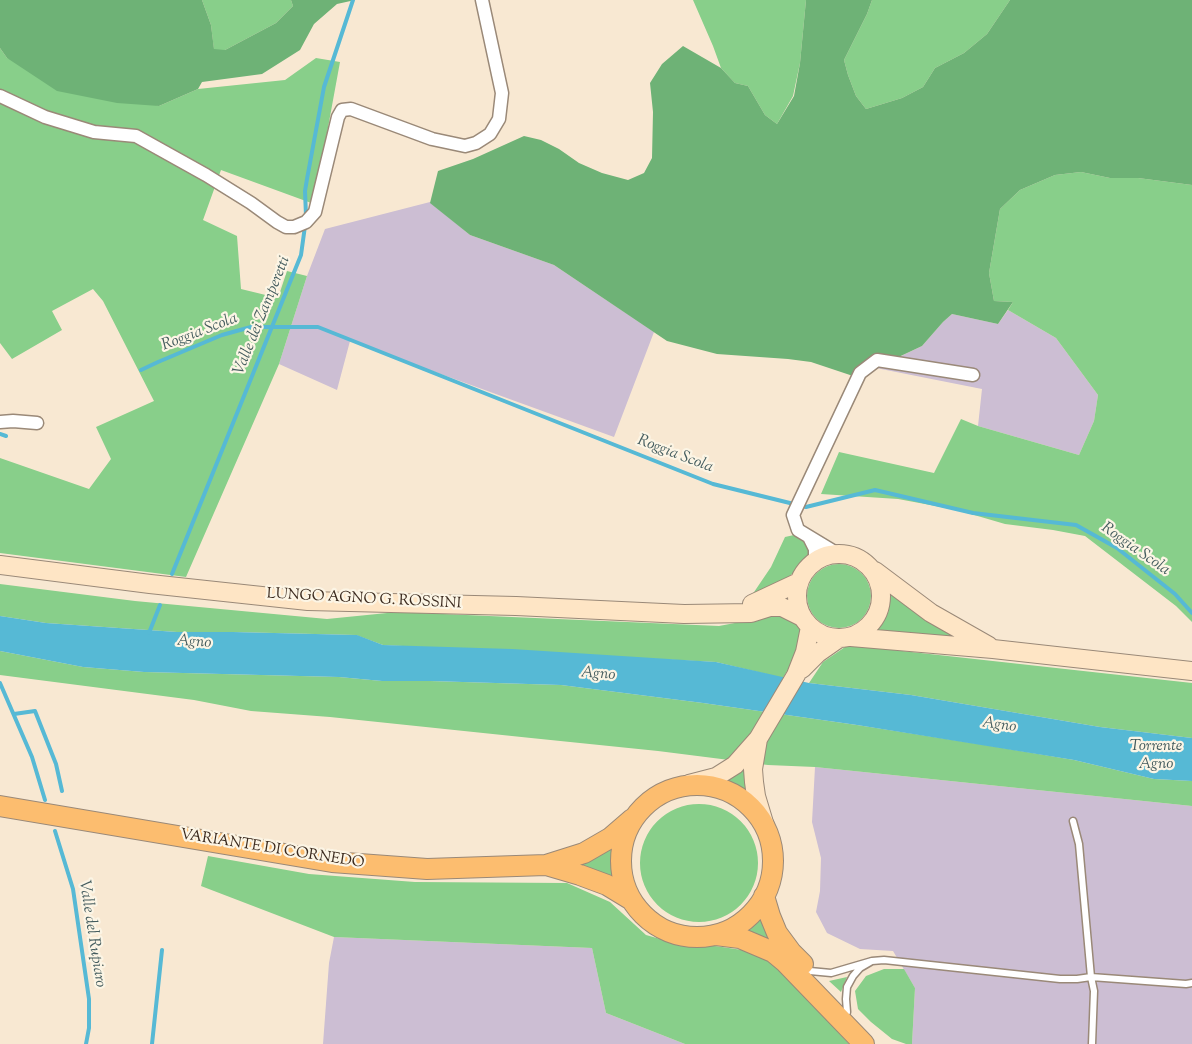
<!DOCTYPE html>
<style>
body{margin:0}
canvas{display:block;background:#f8e8d2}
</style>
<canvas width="1192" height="1044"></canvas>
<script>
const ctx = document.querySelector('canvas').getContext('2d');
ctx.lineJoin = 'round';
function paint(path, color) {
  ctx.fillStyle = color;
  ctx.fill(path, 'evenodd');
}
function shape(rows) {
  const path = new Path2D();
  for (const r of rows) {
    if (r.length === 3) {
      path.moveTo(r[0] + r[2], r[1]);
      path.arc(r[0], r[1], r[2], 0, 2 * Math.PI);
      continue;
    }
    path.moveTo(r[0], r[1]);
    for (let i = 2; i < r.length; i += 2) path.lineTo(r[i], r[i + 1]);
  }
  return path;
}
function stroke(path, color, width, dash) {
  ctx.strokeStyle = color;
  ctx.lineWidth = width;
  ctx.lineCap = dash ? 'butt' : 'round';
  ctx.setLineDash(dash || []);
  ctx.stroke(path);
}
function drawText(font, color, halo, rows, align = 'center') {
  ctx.font = font + ' "Sorts Mill Goudy",serif';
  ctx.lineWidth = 4.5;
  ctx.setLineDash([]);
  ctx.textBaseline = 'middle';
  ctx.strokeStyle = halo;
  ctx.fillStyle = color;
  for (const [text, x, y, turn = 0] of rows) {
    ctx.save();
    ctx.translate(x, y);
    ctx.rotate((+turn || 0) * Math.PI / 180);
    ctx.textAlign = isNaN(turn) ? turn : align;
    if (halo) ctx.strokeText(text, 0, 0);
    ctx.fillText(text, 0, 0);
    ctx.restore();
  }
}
paint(shape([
 [430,202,470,235,554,265,654,332,614,437,350,341,337,390,279,364,307,276,325,229],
 [1008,310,1056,338,1098,395,1094,421,1079,455,978,426,982,389,876,368,922,346,943,322,952,314,998,324],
 [815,767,1192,806,1192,1044,912,1044,915,988,893,951,860,949,827,933,816,912,820,891,821,858,812,822],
 [334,937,592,948,606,1013,685,1044,323,1044,329,963]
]), '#ccbed3');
paint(shape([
 [202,0,291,0,293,6,276,23,225,50,214,50,211,25],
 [693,0,806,0,800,63,793,96,777,124,765,115,748,86,735,83,721,68,713,46],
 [872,0,1010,0,987,34,964,53,935,68,923,87,902,98,866,109,856,96,848,75,844,60,867,14],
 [0,48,7,58,159,106,198,89,285,80,316,58,340,62,314,204,221,170,203,220,237,236,241,289,278,298,287,271,307,276,279,364,186,577,0,553,0,458,89,489,111,459,96,427,154,401,103,301,93,289,52,311,62,330,12,359,0,343],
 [1081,172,1110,178,1138,178,1192,185,1192,622,1176,606,1085,536,1053,530,1005,524,957,510,898,499,821,494,839,452,934,473,961,419,978,426,1079,455,1094,421,1098,395,1056,338,1008,310,1013,302,994,301,989,273,1000,209,1020,190,1055,175],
 [794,535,801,538,807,545,809,553,804,563,782,583,750,598,771,567,785,537],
 [839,596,32],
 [0,584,135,601,327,619,397,612,719,626,756,619,773,613,792,618,802,631,800,649,783,678,716,662,383,645,356,635,233,632,177,632,46,623,0,616],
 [891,592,972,644,875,633,888,613],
 [848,645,1192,683,1192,738,1100,727,911,695,809,683,823,662],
 [0,651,83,667,144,672,339,677,382,681,430,681,561,685,703,703,857,725,985,745,1074,760,1154,779,1192,781,1192,806,815,767,768,765,751,763,751,795,738,787,724,782,745,762,658,751,531,738,330,717,251,711,194,700,0,675],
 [699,863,59],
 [613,846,611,866,616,885,568,867],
 [208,856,309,874,415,882,567,883,610,902,646,935,685,946,715,946,749,951,775,964,849,1044,685,1044,606,1013,592,948,334,937,201,886],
 [764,916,782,952,742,934,754,926],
 [884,969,904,969,915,988,912,1044,906,1044,892,1039,871,1022,858,1009,855,991,866,976],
 [847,977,841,992,829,981]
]), '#88cf8a');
paint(shape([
 [0,0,202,0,211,25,214,49,225,50,276,23,293,6,291,0,355,0,337,4,314,24,300,50,262,74,202,82,198,89,159,106,117,103,57,91,7,58,0,48],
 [806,0,872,0,867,14,844,60,848,75,856,96,866,109,902,98,923,87,935,68,964,53,987,34,1010,0,1192,0,1192,185,1138,178,1110,178,1081,172,1055,175,1020,190,1000,209,989,273,994,301,1013,302,998,324,952,314,943,322,922,346,856,377,811,362,788,359,717,354,667,341,554,265,470,235,430,203,438,171,473,159,524,136,541,140,559,149,579,163,602,173,628,180,644,173,652,158,653,112,650,83,662,64,683,46,721,68,735,83,748,86,765,115,777,124,794,96,800,63]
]), '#6eb276');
paint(shape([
 [0,616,46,623,177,632,233,632,357,635,383,645,512,649,716,662,809,683,911,695,1100,727,1192,738,1192,781,1154,779,1074,760,857,725,703,703,561,685,430,681,382,681,339,677,144,672,83,667,0,651]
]), '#56b9d5');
stroke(shape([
 [306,216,305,191,307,179,324,87,353,0],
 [141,370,158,362,222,335,251,327,318,327,713,484,806,507,875,490,973,513,1076,525,1117,548,1175,594,1192,613],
 [0,434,6,436],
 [172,574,301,255,305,226],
 [149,633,160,605],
 [0,683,32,757,45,800],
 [14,714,35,711,56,764,62,791],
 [55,831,73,889,89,999,89,1028,86,1044],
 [152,1044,162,950]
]), '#56b9d5', 4);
const service = shape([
 [872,961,884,960,1060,979,1077,979,1091,977,1079,844,1073,821],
 [810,971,831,973,872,961,860,968,853,976,847,987,846,999,847,1012],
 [1092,1044,1094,991,1091,977,1186,984,1192,983]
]);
const minor = shape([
 [0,96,45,117,94,132,136,136,206,175,251,203,277,222,286,227,294,227,306,222,315,212,338,117,342,110,351,109,432,139,465,146,476,143,490,134,499,119,502,93,482,0],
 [0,422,13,421,37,423],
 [809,537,815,549,815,557,812,564],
 [836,553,798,530,793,515,860,373,877,360,973,375]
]);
const secondary = shape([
 [839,596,42],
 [0,565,150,584,308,601,516,606,684,614,751,613,770,607,782,607,802,617],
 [875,571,931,613,989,646],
 [752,604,799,582],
 [851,637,993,649,1192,671],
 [802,669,818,653,838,639],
 [758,739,753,769,754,782,756,796,765,826],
 [689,784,716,777,735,765,758,739,796,675,805,652,810,627]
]);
const primary = shape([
 [697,861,76],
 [0,806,332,862,427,869,546,865,584,853,610,838,632,819],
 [546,865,580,875,607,885,630,899],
 [764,896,770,916,777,933,791,952,803,964],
 [716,935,740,938,773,952,785,962,864,1044]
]);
stroke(service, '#9a8978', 9);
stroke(minor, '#9a8978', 15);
stroke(secondary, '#9a8978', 20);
stroke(primary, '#9a8978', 22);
stroke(service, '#fff', 6);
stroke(minor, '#fff', 12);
stroke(secondary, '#fee5c5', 18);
stroke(primary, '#fcbd6f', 20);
drawText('15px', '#3b2a1e', '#fcf5e5', [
 ["LUNGO AGNO G. ROSSINI",364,600,3],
 ["VARIANTE DI CORNEDO",272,850,9]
]);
drawText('italic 16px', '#445c5e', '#fcf5e5', [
 ["Valle dei Zamperetti",263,316,-68],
 ["Roggia Scola",200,333,-21],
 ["Roggia Scola",675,455,21],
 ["Roggia Scola",1135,550,35],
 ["Agno",194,643,4],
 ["Agno",598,675,5],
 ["Agno",999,726,8],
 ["Torrente",1156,747],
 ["Agno",1156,765],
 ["Valle del Rupiaro",91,934,81]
]);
</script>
